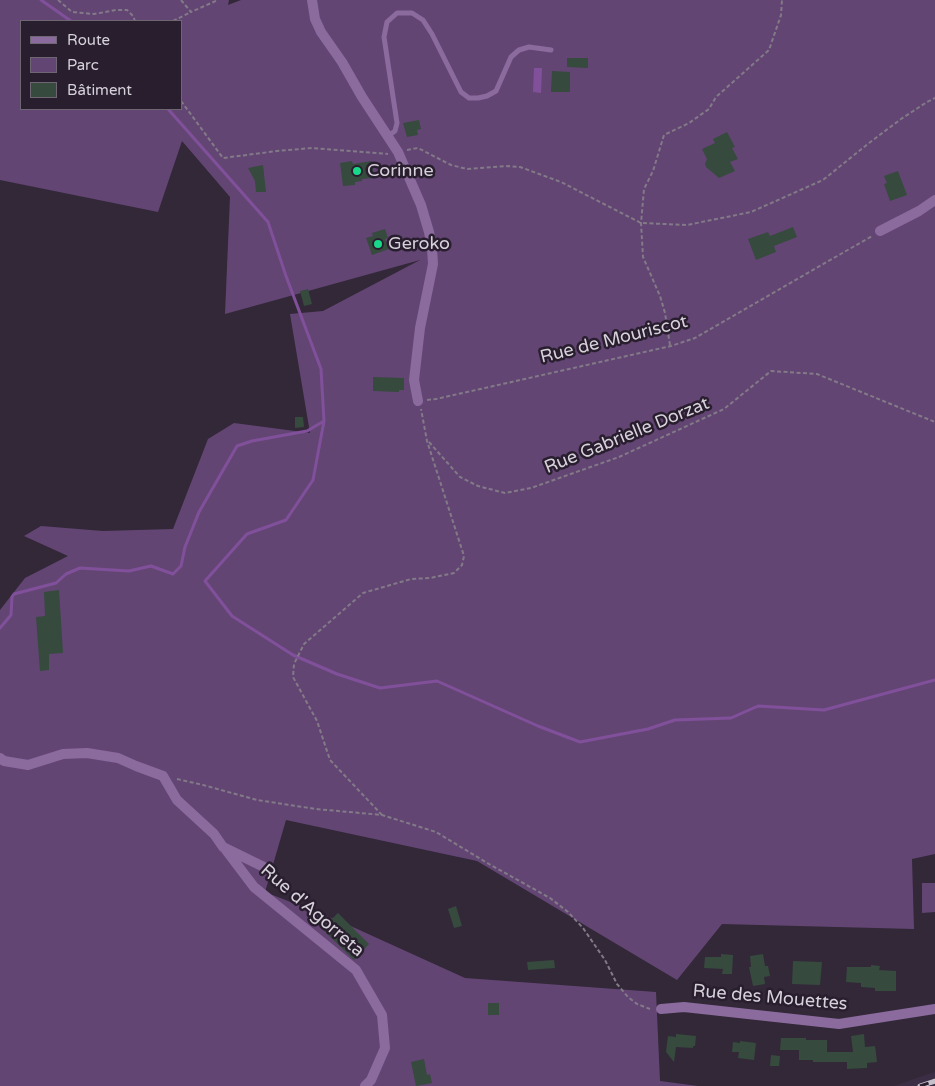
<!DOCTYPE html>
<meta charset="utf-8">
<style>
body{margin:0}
#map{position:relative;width:935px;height:1086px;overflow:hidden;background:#322838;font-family:"Varela Round",sans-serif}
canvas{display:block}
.legend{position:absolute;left:20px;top:20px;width:162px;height:90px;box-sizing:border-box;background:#281e2e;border:1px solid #6e6673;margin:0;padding:6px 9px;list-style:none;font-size:15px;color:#d7d1db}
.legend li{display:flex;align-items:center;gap:10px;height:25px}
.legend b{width:25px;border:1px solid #6e6673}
</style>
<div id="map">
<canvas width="935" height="1086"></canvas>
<ul class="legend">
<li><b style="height:6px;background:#8b6b9d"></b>Route</li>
<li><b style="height:14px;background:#634574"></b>Parc</li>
<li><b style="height:14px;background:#364a3e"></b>Bâtiment</li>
</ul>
</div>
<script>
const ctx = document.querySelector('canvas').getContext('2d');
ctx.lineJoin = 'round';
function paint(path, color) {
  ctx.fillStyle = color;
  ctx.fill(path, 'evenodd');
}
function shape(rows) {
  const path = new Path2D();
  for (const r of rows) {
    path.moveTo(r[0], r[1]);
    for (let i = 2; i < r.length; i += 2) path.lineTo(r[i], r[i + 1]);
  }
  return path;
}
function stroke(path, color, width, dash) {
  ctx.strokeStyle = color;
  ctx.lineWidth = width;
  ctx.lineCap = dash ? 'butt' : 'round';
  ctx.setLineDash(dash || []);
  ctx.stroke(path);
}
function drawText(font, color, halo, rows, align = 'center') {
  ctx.font = font + ' "Varela Round",sans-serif';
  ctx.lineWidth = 5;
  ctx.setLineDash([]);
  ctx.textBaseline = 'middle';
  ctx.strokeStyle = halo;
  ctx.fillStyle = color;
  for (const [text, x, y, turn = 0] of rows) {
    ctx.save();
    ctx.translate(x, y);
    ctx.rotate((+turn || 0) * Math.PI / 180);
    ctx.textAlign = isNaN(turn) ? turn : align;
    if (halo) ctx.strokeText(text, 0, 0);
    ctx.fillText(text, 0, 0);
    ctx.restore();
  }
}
paint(shape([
 [935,1072,935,1086,894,1086,928,1074]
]), '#3b2d43');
paint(shape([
 [0,0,229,0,228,5,241,0,935,0,935,854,912,859,914,929,722,924,677,980,477,861,286,820,265,892,344,923,465,978,656,992,660,1081,698,1086,0,1086,0,610,25,578,68,556,24,536,41,526,103,531,173,529,208,439,234,423,310,433,290,314,323,311,420,260,225,314,230,197,182,141,158,212,0,180],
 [21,21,181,21,181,109,21,109],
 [922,883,935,883,935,912,922,913]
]), '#634574');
paint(shape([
 [534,68,542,68,541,93,533,92]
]), '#81509b');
stroke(shape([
 [41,0,71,21],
 [168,109,268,222,286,276,321,369,324,421,313,480,286,520,247,534,205,581,232,616,293,655,337,674,380,688,437,681,538,726,580,742,648,729,675,720,731,718,758,706,824,710,935,680],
 [0,628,11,615,12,597,14,594,56,583,66,574,80,568,129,571,151,566,173,574,181,566,185,547,199,512,237,446,252,441,307,431,324,421]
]), '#81509b', 3);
paint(shape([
 [567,58,588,58,588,68,567,67],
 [552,71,570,72,570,92,551,92],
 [419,120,421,129,417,130,418,135,407,137,403,123],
 [727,132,735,147,732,148,738,159,730,162,735,171,719,178,706,167,705,164,707,159,702,149,715,143,713,139],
 [352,161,353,164,372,161,374,178,362,179,362,181,355,182,355,185,343,186,340,163],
 [263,165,266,192,256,192,255,181,248,168],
 [898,171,907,195,890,201,884,184,887,183,884,176],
 [793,227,797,237,774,246,776,252,756,260,748,239,768,232,770,236],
 [385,229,388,238,385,239,389,249,372,255,366,238,373,236,372,233],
 [308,289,312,304,304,306,300,291],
 [373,377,404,378,404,390,399,390,399,392,373,391],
 [295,417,303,417,304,427,295,428],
 [59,590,63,653,49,654,49,670,40,671,36,617,45,616,44,592],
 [456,906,462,926,454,928,448,909],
 [338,913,369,944,354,960,322,929],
 [721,954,733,955,732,974,722,974,723,969,704,968,705,957,721,957],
 [763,954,765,966,768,966,770,976,764,977,765,984,753,986,749,967,751,967,750,956],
 [554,960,555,968,528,970,527,962],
 [793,961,822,962,820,985,792,984],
 [871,965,880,966,879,970,896,971,896,991,875,991,875,988,861,987,861,983,846,982,847,967,871,967],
 [488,1003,499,1003,499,1015,488,1015],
 [676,1034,696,1036,695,1046,693,1046,693,1048,676,1047,674,1062,666,1052,668,1036,676,1037],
 [864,1034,865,1047,875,1046,876,1053,877,1062,867,1063,867,1068,847,1069,847,1062,813,1062,813,1060,799,1060,799,1050,780,1050,781,1038,806,1038,806,1040,827,1040,827,1052,853,1052,851,1036],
 [740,1041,756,1043,754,1060,738,1058,739,1052,732,1052,733,1042,740,1043],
 [771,1055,780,1056,779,1066,770,1066],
 [424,1059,427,1075,430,1074,432,1083,416,1086,411,1062]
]), '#364a3e');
stroke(shape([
 [58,0,72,12,94,14,116,10,127,10,133,16,135,21],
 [181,0,191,12,218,0],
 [173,21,191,12],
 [181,101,223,158,277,151,312,148,388,154],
 [407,150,418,148,451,165,467,169,508,166,520,167,561,182,641,223,687,225,751,212,823,180,869,143,901,119,927,102,935,98],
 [670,345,665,313,660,296,643,257,641,223,644,189,653,171,664,135,689,123,709,109,716,97,769,50,781,15,782,0],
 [427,400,436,399,671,346,695,338,872,236],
 [429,442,460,477,478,486,505,493,531,488,619,457,724,409,771,371,817,374,935,422],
 [177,779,203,785,257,800,316,809,382,815,436,832,489,864,550,898,568,912,583,928,605,960,617,984,628,997,637,1004,650,1009],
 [382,815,330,760,317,721,293,677,294,664,304,644,363,593,411,579,430,578,454,573,462,565,464,556,427,441,421,409]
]), '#827a87', 2, [4, 2.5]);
stroke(shape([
 [388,136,395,131,397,123,384,37,387,22,397,13,412,13,423,20,432,34,461,92,469,98,478,98,487,96,496,91,511,57,519,50,529,47,551,50]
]), '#8b6b9d', 5);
stroke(shape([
 [312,0,315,19,321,32,342,62,362,97,398,152,421,205,429,232,432,248,433,264,420,328,414,380,418,401],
 [880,231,919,211,935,200],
 [0,758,4,761,28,765,63,754,87,753,118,758,136,766,163,776,177,800,214,834,223,847,270,870],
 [226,850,254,887,356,970,382,1015,385,1048,371,1080,365,1086],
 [661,1009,684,1007,839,1024,935,1009]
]), '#8b6b9d', 10);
const rail = shape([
 [920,1086,935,1081]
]);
stroke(rail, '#c6c0cb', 5);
stroke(rail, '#281e2e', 3, [9]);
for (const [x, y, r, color] of [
 [357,171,5,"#18d989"],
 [378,244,5,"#18d989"]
]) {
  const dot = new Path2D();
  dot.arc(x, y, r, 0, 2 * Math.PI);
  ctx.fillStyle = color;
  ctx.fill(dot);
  stroke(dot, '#281e2e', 2);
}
drawText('18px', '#d7d1db', '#281e2e', [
 ["Corinne",367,171],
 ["Geroko",388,244]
], 'left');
drawText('18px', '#d7d1db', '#281e2e', [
 ["Rue de Mouriscot",614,340,-14],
 ["Rue Gabrielle Dorzat",627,436,-22],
 ["Rue d'Agorreta",312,911,41],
 ["Rue des Mouettes",770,998,5]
]);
</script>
